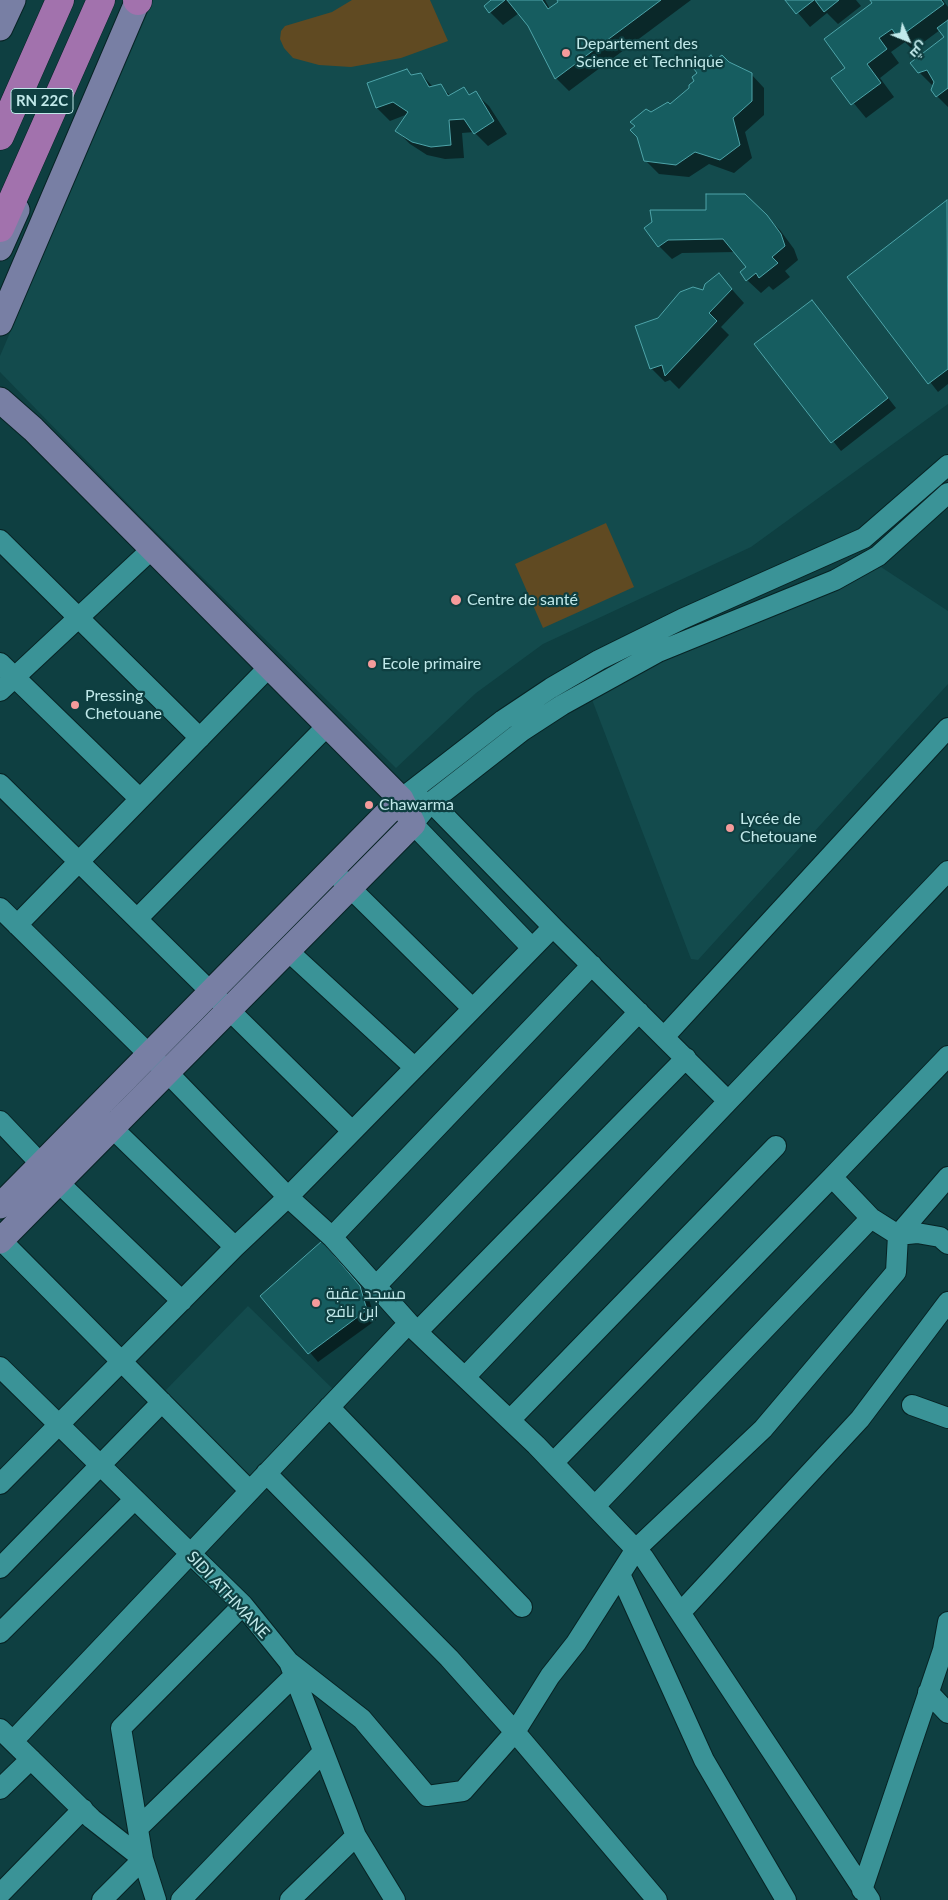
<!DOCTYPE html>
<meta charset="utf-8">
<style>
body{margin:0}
#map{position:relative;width:948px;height:1900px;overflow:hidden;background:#0e3f41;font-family:Lato,Cairo,sans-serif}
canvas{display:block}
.north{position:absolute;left:883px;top:15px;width:50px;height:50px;-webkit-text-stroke:4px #0e3f41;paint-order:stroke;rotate:134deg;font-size:14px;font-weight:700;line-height:20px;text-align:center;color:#c1e9ea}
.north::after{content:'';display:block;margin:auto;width:18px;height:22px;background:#c1e9ea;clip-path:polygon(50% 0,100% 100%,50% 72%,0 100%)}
</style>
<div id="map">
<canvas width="948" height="1900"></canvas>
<div class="north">ش</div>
</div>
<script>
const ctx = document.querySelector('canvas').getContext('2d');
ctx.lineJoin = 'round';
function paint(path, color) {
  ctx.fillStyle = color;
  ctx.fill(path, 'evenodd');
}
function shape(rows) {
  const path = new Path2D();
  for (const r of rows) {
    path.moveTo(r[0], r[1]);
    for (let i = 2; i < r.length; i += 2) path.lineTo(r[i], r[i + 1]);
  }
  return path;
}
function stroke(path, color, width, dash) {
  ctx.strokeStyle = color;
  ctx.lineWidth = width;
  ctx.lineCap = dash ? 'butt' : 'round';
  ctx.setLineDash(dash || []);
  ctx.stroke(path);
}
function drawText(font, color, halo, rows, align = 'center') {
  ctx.font = font + ' Lato,Cairo,sans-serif';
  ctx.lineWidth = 4.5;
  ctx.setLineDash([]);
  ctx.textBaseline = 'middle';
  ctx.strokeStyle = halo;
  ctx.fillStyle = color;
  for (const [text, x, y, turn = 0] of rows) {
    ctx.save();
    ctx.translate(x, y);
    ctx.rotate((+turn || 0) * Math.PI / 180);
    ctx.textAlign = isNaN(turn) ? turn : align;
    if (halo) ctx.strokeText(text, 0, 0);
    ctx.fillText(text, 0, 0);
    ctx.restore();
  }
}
paint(shape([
 [153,0,948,0,948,404,751,547,543,644,476,693,396,768,141,517,0,372,0,356],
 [881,567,948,611,948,684,698,960,691,959,591,697,668,655],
 [248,1306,335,1391,250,1478,163,1393]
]), '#134b4d');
paint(shape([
 [352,0,430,0,448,41,401,58,351,67,319,65,293,58,284,48,280,39,281,31,285,26,332,12],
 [606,523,634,587,543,628,515,564]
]), '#604a22');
paint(shape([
 [493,0,545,0,550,9,560,2,558,0,691,0,569,91,556,78,529,26,519,13,503,25,490,12],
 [787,0,856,0,861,6,838,24,827,13,810,27],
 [871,0,943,0,948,7,948,107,937,96,934,85,932,85,919,72,946,37,940,30,913,50,905,42,891,52,899,63,880,78,894,97,866,118,833,78,846,68,874,4],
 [715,61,730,64,751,74,764,88,764,115,745,132,752,158,734,173,709,164,689,177,659,174,645,160,650,114,670,106,691,88],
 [406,70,412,76,421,74,433,87,440,86,451,96,463,88,471,96,475,93,489,106,507,134,488,146,474,132,462,133,464,158,445,159,427,155,410,144,397,131,408,114,390,121,377,108],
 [744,195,780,230,794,249,798,260,785,271,790,277,773,290,769,286,761,293,747,280,748,267,735,252,682,253,672,259,659,246,707,211],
 [947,202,948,384,938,392,848,277],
 [719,275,744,303,721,327,729,335,679,389,670,380,665,382,651,368,659,319,704,292],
 [812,301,896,408,841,451,756,345],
 [322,1242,368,1297,376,1320,318,1362,262,1296]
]), '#0007');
const building = shape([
 [491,0,505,0,489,13,484,6,491,0],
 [507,0,542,0,548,9,558,2,557,0,661,0,555,79,528,26,507,0],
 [785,0,814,0,796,14,785,0],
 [815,0,839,0,824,12,815,0],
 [870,0,941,0,944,4,898,38,892,29,879,38,887,49,867,64,881,83,851,105,831,78,845,68,824,39,872,3,870,0],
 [948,20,948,88,936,97,931,90,934,82,927,70,918,73,910,63,944,37,937,28,948,20],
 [711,55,715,60,722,55,729,62,752,73,752,101,733,118,740,145,720,160,695,152,676,165,644,161,637,137,630,130,635,126,630,122,646,109,651,112,668,102,670,104,689,88,689,85,694,81,692,77,697,73,694,69,711,55],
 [407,69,411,75,421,73,429,87,441,84,448,96,464,87,469,95,476,91,494,121,474,134,464,119,449,120,451,145,431,147,412,142,395,131,408,112,393,102,376,108,367,83,407,69],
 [706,194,745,194,767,215,781,234,785,246,772,257,778,263,759,278,756,273,746,281,740,272,746,267,723,239,668,240,658,247,644,228,652,222,650,210,706,210,706,194],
 [947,200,948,369,928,384,847,277,947,200],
 [719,273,732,289,709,313,717,321,665,376,662,365,650,369,635,326,658,318,680,292,693,287,703,290,705,284,719,273],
 [812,300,888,398,831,443,754,344,812,300],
 [322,1241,360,1286,367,1310,308,1354,260,1296,322,1241]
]);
paint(building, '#165d60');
stroke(building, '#4ea4a9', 1);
const minor = shape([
 [0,540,200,738],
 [0,663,140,799],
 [0,691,152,549],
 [0,784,351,1130],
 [401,799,503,720,551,688,599,660,682,619,864,538,948,465],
 [420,801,431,802,553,927],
 [331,869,472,1008],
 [0,908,167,1072,288,1197,332,1237,417,1332,536,1445,644,1558,870,1900],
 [137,919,327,726],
 [17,925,269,667],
 [532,948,413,824,431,802,522,731,562,705,658,652,835,580,878,556,948,493],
 [287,950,414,1067],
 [664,1037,948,728],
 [948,1056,832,1177,871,1218,898,1235,917,1233,940,1237,948,1244],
 [102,1118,235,1247],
 [0,1121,58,1182,182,1301],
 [332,1237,592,965],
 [0,1239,250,1491],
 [376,1286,639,1012],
 [417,1332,686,1058],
 [0,1367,243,1605,289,1662,356,1836,395,1900],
 [465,1377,948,871],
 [912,1405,948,1418],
 [329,1407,522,1607],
 [510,1420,776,1146],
 [553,1463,832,1177],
 [266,1473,449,1658,515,1732,463,1791,427,1796,362,1719,289,1662],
 [0,1484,235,1247,288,1197,553,927,728,1101],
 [595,1506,871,1218],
 [0,1568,162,1402],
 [620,1574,704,1760,786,1900],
 [681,1612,860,1419,948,1302],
 [0,1633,135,1499],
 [928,1692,948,1713],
 [0,1729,92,1819,143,1859,102,1900],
 [13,1741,409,1323],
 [0,1789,31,1759],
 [138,1828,294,1676],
 [862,1890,943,1650,948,1622],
 [0,1894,83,1809],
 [156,1900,143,1859,121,1728,243,1605],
 [181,1900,323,1752],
 [290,1900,356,1836],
 [657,1900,515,1732,550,1676,576,1643,636,1549,763,1429,896,1272,898,1235,948,1177]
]);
const major = shape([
 [0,28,13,0],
 [0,248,17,210],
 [0,323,138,0],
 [0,400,33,429,401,799,413,824,0,1241],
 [0,1206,401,799]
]);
const highway = shape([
 [137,0,138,1],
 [0,136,60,0],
 [0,228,101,0]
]);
stroke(minor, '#072324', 22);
stroke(major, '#072324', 27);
stroke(highway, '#072324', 29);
stroke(minor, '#3a9397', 20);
stroke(major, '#787fa4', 25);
stroke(highway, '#a272ad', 28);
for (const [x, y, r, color] of [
 [566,53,5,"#f59b9b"],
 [456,600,6,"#f59b9b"],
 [372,664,5,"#f59b9b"],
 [75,705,5,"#f59b9b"],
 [369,805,5,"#f59b9b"],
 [730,828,5,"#f59b9b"],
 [316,1303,5,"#f59b9b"]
]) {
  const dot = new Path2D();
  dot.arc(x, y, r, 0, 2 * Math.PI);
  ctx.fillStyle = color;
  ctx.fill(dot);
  stroke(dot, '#0e3f41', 2);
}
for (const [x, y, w] of [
 [42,101,62]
]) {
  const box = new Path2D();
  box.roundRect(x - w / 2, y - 12.5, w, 25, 4);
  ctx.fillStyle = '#0e3f41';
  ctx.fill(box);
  stroke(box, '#c1e9ea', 1);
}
drawText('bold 15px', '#c1e9ea', null, [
 ["RN 22C",42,101]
]);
drawText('16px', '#c1e9ea', '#0e3f41', [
 ["Departement des",576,44],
 ["Science et Technique",576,62],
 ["Centre de santé",467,600],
 ["Ecole primaire",382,664],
 ["Pressing",85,696],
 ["Chetouane",85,714],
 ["Chawarma",379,805],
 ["Lycée de",740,819],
 ["Chetouane",740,837],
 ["مسجد عقبة",326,1294],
 ["ابن نافع",326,1312]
], 'left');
drawText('16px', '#c1e9ea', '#0e3f41', [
 ["SIDI ATHMANE",228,1595,47]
]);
</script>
